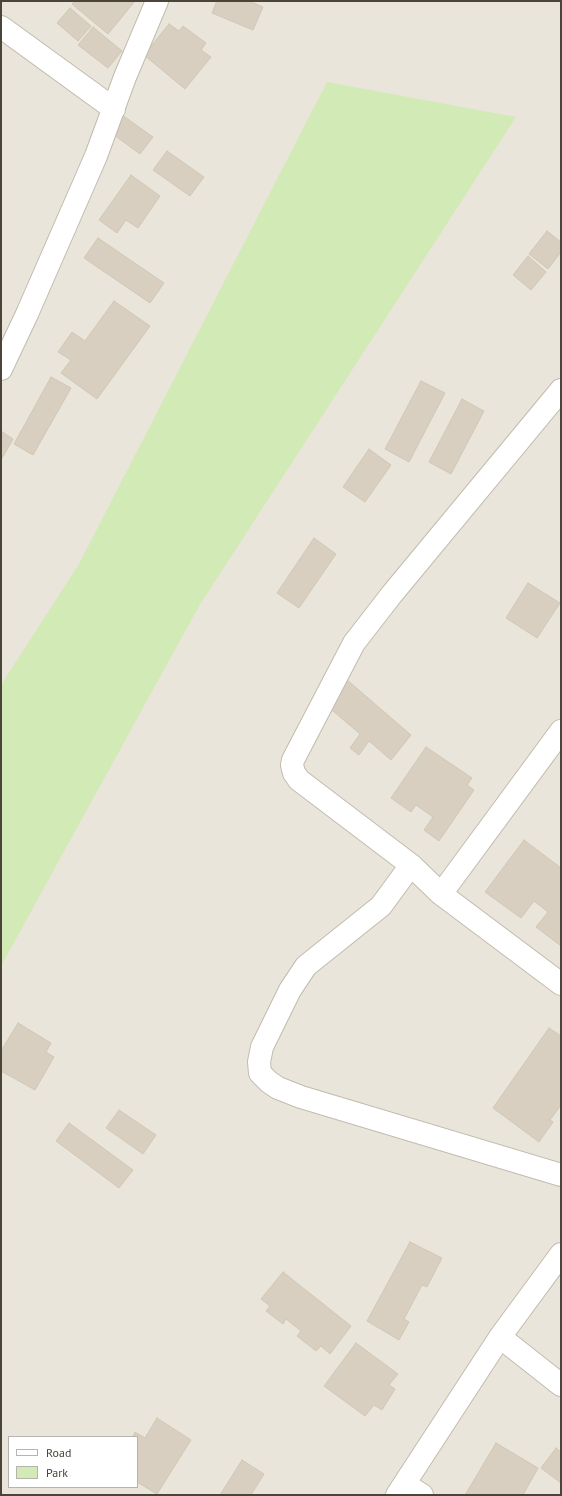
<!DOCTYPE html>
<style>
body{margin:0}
#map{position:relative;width:562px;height:1496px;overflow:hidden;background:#f6f3ec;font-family:"PT Sans",sans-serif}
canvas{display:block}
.frame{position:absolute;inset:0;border:2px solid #4b4439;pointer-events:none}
.legend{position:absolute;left:8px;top:1436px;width:130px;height:52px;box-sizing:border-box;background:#fff;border:1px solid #b7b4b0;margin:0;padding:5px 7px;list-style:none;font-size:12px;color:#4b4439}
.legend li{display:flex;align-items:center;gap:8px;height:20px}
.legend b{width:20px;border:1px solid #b7b4b0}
</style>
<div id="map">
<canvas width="562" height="1496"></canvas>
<div class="frame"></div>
<ul class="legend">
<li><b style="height:5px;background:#fff"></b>Road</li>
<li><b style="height:11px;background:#d2eab5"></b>Park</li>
</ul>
</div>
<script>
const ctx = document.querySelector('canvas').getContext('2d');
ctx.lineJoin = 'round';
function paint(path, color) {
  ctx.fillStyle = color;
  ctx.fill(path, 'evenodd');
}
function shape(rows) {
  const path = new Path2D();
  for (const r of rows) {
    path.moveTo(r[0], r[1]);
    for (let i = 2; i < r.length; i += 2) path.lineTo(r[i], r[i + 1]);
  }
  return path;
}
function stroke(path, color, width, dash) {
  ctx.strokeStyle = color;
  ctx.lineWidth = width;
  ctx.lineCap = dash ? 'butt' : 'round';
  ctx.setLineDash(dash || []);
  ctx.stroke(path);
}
paint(shape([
 [1,1,561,1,561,1495,1,1495],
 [9,1437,137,1437,137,1487,9,1487]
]), '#eae5da');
paint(shape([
 [327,82,516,117,199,606,1,966,1,685,79,564]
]), '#d2eab5');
const building = shape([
 [75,1,135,1,108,34,72,4,75,1],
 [217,1,249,1,263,7,253,30,212,13,217,1],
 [70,8,91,26,78,41,57,23,70,8],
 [169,24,179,31,183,26,206,43,201,50,211,57,185,89,144,55,169,24],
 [93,27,122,51,108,68,78,45,93,27],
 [118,112,153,137,140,154,106,129,118,112],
 [167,151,204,177,190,196,153,170,167,151],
 [131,175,160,196,138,228,126,220,117,233,99,220,131,175],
 [547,231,561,242,561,252,548,269,529,254,547,231],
 [98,238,164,283,150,303,84,258,98,238],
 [528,256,546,272,531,290,513,275,528,256],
 [114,301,150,326,97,399,61,373,71,360,58,352,72,332,85,341,114,301],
 [51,377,71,388,33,455,14,444,51,377],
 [421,381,445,393,409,462,385,449,421,381],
 [462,399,484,411,451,474,429,462,462,399],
 [1,431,13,439,1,460,1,431],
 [369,449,391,465,365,502,343,487,369,449],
 [314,538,336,554,299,608,277,593,314,538],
 [528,583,560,603,537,638,506,618,528,583],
 [346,679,411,735,391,760,369,741,359,755,350,748,360,734,325,704,346,679],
 [426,747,472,778,467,785,474,790,439,841,424,830,433,817,416,805,411,812,391,798,426,747],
 [524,840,561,868,561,946,536,927,548,912,534,901,521,918,485,892,524,840],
 [18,1023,51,1043,46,1052,54,1057,35,1090,1,1071,1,1051,18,1023],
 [549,1028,561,1036,561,1105,550,1120,553,1122,539,1142,493,1108,549,1028],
 [119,1110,156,1135,143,1154,106,1128,119,1110],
 [69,1123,133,1170,119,1188,56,1141,69,1123],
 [410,1242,442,1258,427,1287,422,1285,404,1319,409,1322,399,1340,367,1321,410,1242],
 [283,1272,351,1326,330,1354,321,1346,316,1351,297,1336,301,1331,286,1319,283,1324,266,1311,270,1306,261,1299,283,1272],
 [356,1343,398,1374,389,1385,395,1389,382,1410,374,1405,365,1416,324,1386,356,1343],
 [157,1418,191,1440,157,1494,137,1482,137,1437,133,1437,135,1432,145,1438,157,1418],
 [496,1443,538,1468,523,1495,465,1495,496,1443],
 [556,1448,561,1452,561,1483,541,1468,556,1448],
 [242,1460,264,1474,251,1495,220,1495,242,1460]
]);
paint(building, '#d8cfc1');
stroke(building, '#d3c7b4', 1);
const minor = shape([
 [1,27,114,109],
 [1,369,27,314,96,156,125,77,157,1],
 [561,390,392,594,354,643,293,760,292,765,294,773,299,780,411,865,441,894,561,984],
 [411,865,381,906,306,966,290,990,262,1047,259,1062,260,1073,269,1082,278,1088,301,1097,561,1175],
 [441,894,561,731],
 [500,1337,561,1385],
 [405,1484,422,1495],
 [397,1495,500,1337,561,1254]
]);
stroke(minor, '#c2bbae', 24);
stroke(minor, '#fff', 22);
</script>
